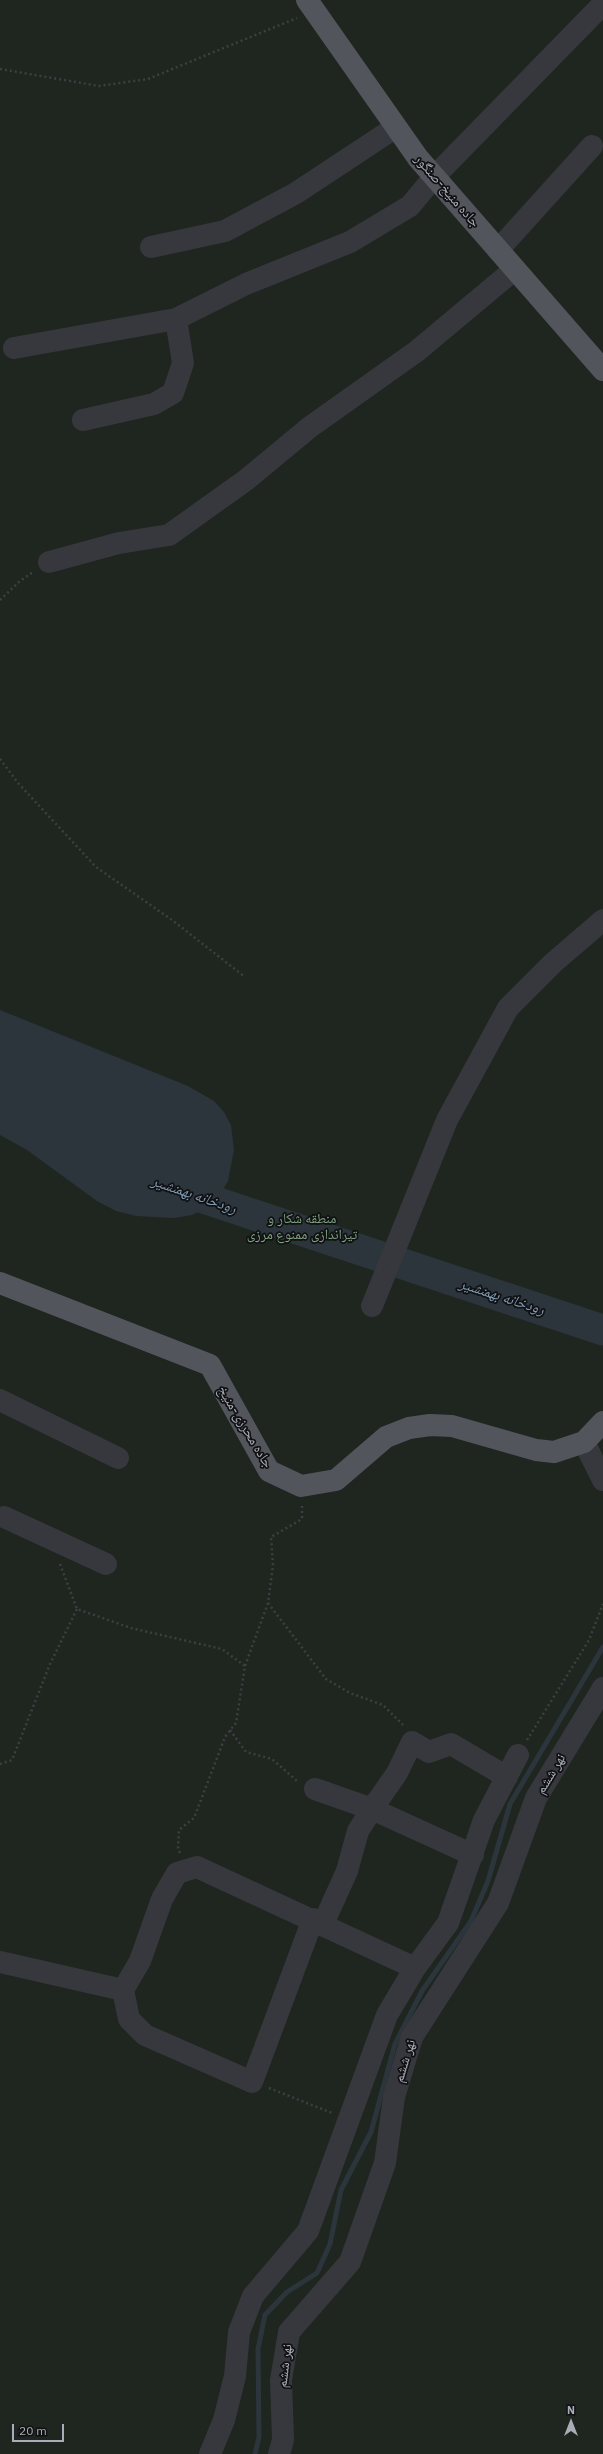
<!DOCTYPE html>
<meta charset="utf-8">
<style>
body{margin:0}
#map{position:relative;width:603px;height:2454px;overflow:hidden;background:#161618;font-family:"IBM Plex Sans",sans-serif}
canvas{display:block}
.north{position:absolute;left:551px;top:2402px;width:40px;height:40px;-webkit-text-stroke:3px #111113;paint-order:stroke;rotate:0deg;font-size:11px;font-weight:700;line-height:16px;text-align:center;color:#a8adb8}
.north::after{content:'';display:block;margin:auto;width:14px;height:18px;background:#a8adb8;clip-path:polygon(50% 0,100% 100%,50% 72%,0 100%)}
.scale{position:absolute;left:12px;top:2424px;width:52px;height:18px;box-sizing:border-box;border:2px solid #a8adb8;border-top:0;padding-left:5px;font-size:12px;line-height:14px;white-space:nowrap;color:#a8adb8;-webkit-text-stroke:3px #111113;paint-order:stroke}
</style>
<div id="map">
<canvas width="603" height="2454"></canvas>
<div class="north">N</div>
<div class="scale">20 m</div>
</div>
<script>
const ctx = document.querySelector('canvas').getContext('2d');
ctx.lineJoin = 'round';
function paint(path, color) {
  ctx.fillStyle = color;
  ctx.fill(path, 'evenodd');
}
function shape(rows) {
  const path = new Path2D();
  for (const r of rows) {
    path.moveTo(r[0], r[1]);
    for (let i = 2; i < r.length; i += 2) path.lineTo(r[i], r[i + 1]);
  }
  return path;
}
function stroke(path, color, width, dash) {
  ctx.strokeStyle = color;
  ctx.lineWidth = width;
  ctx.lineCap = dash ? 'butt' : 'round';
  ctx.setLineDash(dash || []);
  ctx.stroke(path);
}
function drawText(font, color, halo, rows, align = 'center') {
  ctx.font = font + ' "IBM Plex Sans","Noto Naskh Arabic",sans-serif';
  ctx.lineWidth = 3.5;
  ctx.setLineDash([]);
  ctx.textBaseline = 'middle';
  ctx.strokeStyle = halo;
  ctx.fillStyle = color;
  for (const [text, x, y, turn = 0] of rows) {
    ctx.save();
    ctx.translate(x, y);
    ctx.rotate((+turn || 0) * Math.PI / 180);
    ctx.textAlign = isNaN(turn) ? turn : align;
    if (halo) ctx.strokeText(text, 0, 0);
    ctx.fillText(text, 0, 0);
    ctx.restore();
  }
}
paint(shape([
 [0,0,603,0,603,2454,0,2454]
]), '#1e261f');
paint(shape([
 [0,1010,188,1086,214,1101,224,1112,231,1125,234,1150,228,1181,219,1196,207,1208,192,1215,174,1218,136,1216,116,1211,97,1201,27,1150,0,1135]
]), '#2c353c');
stroke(shape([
 [255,2454,259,2437,258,2349,265,2315,287,2292,317,2273,330,2244,341,2190,371,2132,395,2044,422,1991,471,1921,488,1881,510,1804,603,1647]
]), '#2c353c', 5);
stroke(shape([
 [173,1188,603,1330]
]), '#2c353c', 31);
stroke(shape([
 [0,69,99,86,148,79,297,18],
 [0,600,20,581,33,572],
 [0,759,18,783,96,867,172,920,245,977],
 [60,1564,77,1609,131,1628,222,1649,245,1666],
 [268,1603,326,1679,350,1693,383,1705,403,1725],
 [230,1730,246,1752,272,1759,297,1781],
 [527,1740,589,1640,603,1604],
 [0,1764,12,1760,50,1664,77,1609],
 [180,1853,178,1847,179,1830,194,1818,225,1737,236,1723,245,1666,268,1603,273,1565,271,1537,302,1519,302,1504],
 [269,2088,332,2113]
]), '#3d3f44', 2.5, [2, 3]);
stroke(shape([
 [151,247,225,231,296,193,396,127],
 [498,250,592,146],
 [14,348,176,319,246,284,350,242,410,206,434,177,603,4],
 [83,420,154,404,173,393,183,363,176,319],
 [49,562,119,543,169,535,246,480,310,427,417,351,515,269],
 [372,1306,447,1120,508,1008,553,963,603,920],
 [0,1400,118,1458],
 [584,1442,603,1480],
 [4,1517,106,1564],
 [315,1789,372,1809,397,1773,412,1742,429,1752,451,1744,507,1777],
 [323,1924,347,1871,358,1831,372,1809,473,1855],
 [0,1962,123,1990,140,1961,162,1899,177,1873,197,1867,415,1968],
 [123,1990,129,2019,145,2035,252,2082,313,1919],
 [210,2454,224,2420,235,2376,239,2332,253,2296,308,2231,387,2015,415,1968,448,1923,484,1820,518,1755],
 [279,2454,283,2440,281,2380,289,2332,350,2262,385,2163,394,2097,412,2037,498,1903,536,1798,603,1688]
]), '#37383d', 22);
stroke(shape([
 [307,0,418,158,603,370],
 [0,1283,210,1365,269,1471,301,1486,336,1480,386,1437,409,1428,430,1425,452,1426,536,1450,554,1452,584,1442,603,1422]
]), '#53555c', 22);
drawText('14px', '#a8adb8', '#111113', [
 ["جاده منیخ-صنگور",447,191,49],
 ["جاده محرزی-منیخ",245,1427,59],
 ["نهر ششم",551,1774,-59],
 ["نهر ششم",405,2061,-73],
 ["نهر ششم",285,2366,-83]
]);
drawText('14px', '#7fa381', '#111113', [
 ["منطقه شکار و",302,1219],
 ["تیراندازی ممنوع مرزی",302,1235]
]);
drawText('italic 15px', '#7f9bb3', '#111113', [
 ["رودخانه بهمنشیر",194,1195,19],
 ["رودخانه بهمنشیر",502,1297,18]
]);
</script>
